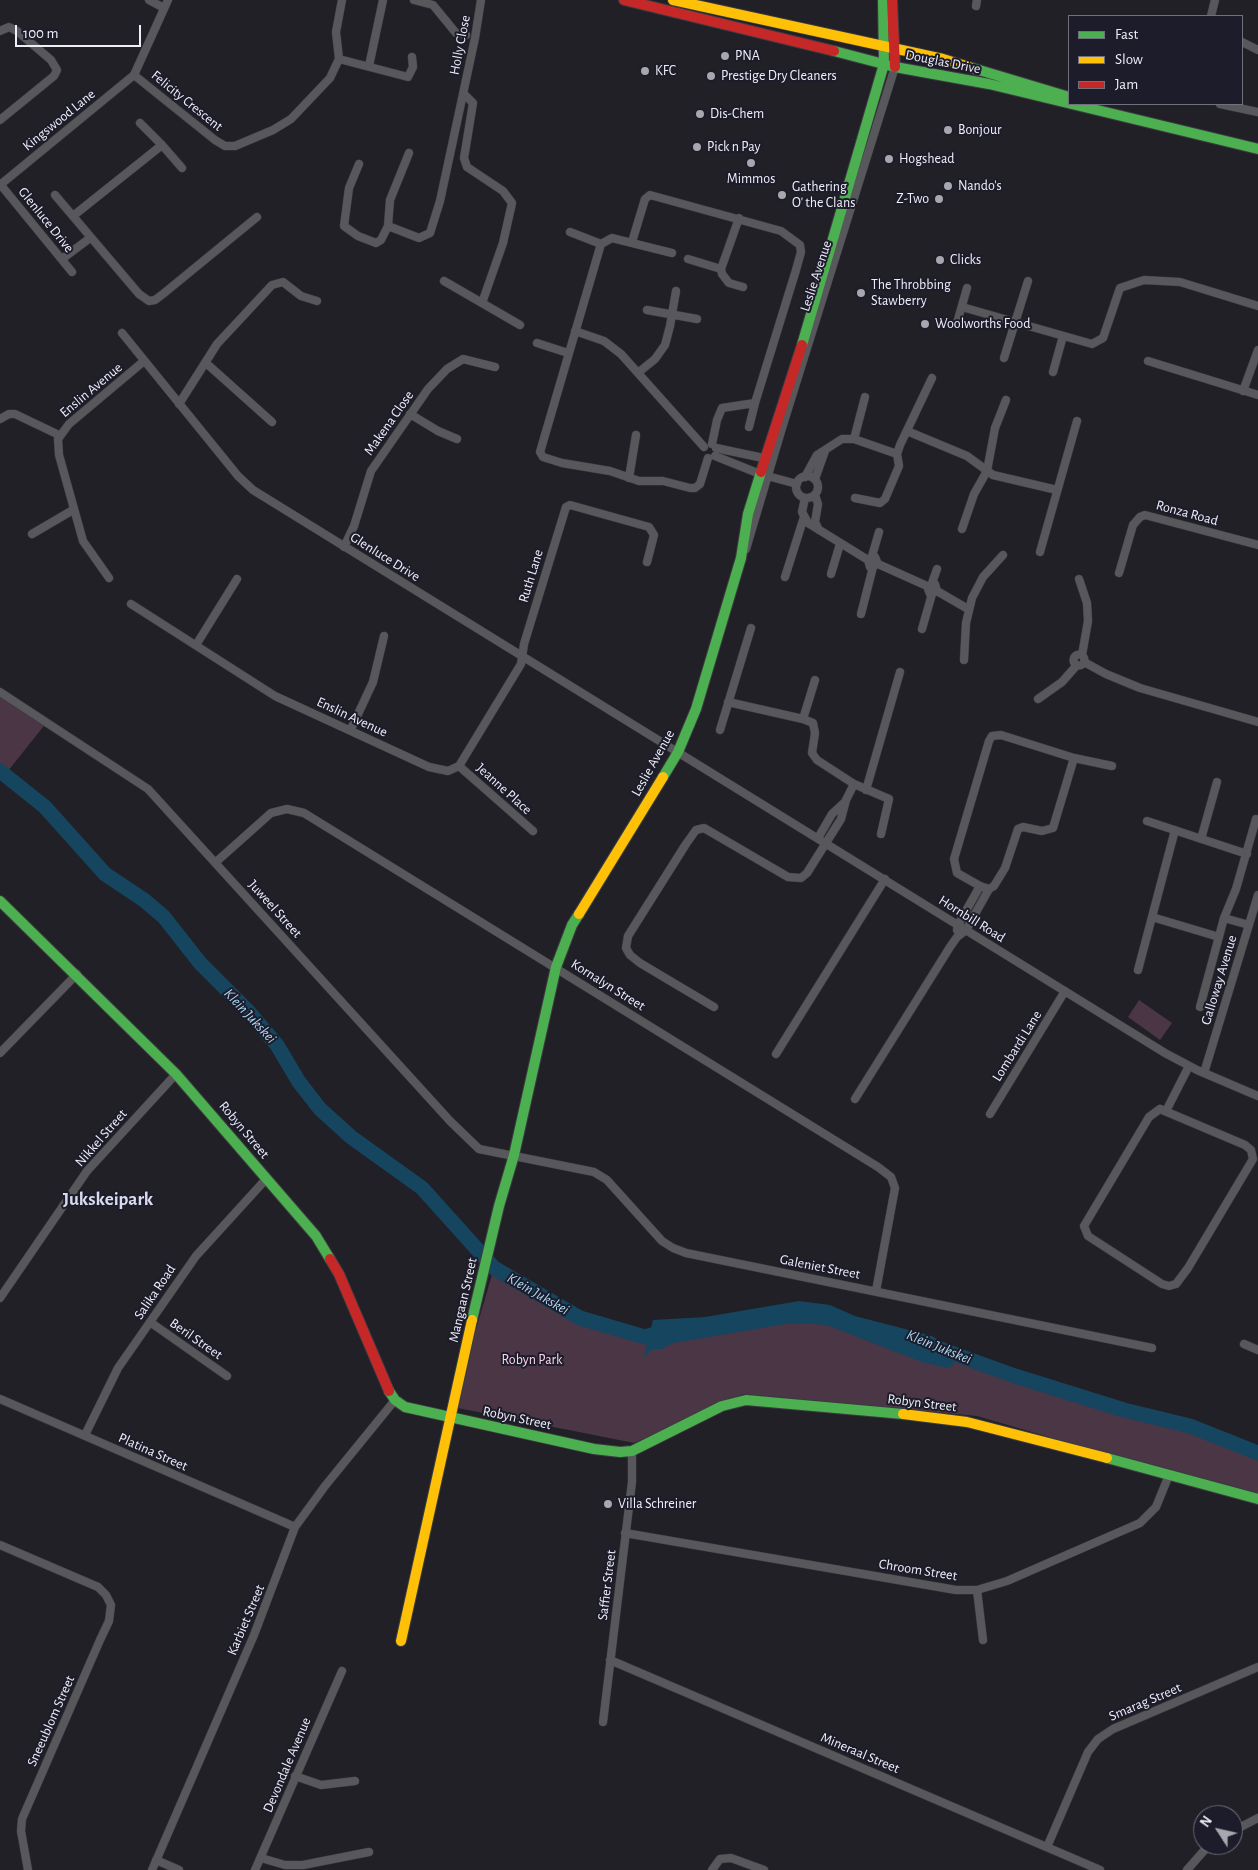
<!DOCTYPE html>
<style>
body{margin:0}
#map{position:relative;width:1258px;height:1870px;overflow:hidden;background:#202026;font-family:"Alegreya Sans",sans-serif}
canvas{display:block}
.legend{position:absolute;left:1068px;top:15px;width:175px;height:90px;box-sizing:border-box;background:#1d1c2a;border:1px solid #71707d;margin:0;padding:6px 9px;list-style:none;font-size:15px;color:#efeff9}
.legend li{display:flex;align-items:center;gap:10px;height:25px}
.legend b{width:25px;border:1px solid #71707d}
.north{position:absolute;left:1193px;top:1805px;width:50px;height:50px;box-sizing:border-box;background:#1d1c2a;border:1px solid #71707d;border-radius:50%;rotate:305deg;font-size:14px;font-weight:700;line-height:20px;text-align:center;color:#efeff9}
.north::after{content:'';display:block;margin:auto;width:18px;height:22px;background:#a7a7af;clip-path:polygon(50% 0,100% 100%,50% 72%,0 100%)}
.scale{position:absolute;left:15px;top:25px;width:126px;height:22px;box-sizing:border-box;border:2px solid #efeff9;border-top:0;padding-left:6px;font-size:15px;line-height:18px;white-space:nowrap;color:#efeff9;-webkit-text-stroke:4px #1d1c2a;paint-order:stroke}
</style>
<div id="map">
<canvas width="1258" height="1870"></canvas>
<ul class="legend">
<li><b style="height:6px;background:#4caf50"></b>Fast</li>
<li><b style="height:6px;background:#ffc107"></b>Slow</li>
<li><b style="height:6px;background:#c62828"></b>Jam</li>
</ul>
<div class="north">N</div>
<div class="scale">100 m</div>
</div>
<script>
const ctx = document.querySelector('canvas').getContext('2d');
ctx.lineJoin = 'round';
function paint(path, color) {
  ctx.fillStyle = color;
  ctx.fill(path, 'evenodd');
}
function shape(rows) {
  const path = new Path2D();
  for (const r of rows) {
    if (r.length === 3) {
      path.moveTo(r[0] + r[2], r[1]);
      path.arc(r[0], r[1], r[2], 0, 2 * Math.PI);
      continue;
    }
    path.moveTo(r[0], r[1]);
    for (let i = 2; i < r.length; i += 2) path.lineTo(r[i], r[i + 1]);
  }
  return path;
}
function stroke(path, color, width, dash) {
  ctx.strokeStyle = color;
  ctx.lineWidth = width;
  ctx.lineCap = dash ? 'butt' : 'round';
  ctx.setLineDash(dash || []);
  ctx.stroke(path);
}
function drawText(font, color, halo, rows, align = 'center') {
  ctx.font = font + ' "Alegreya Sans",sans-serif';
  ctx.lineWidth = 4;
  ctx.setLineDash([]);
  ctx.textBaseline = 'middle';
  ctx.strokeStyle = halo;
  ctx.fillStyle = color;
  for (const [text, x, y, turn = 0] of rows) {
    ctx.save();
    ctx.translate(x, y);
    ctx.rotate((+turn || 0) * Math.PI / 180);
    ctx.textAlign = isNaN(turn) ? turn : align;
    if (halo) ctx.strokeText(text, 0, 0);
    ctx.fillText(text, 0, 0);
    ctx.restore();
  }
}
paint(shape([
 [0,693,47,722,0,781],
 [1139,1000,1172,1023,1160,1040,1128,1017],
 [494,1268,580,1318,645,1337,673,1328,804,1311,941,1351,1124,1410,1190,1426,1247,1447,1258,1453,1258,1498,977,1416,744,1394,634,1443,453,1407]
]), '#4b3646');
paint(shape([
 [799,1301,830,1305,855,1316,932,1336,949,1346,954,1365,947,1368,922,1362,829,1326,810,1323,786,1324,673,1343,662,1349,653,1349,644,1357,653,1320,705,1317]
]), '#15455f');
stroke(shape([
 [0,771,45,807,105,874,144,900,164,917,200,963,248,1011,277,1045,299,1082,320,1109,351,1137,422,1188,494,1268,580,1318,645,1337,668,1330],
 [932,1346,1015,1376,1124,1410,1190,1426,1258,1453]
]), '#15455f', 15);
const street = shape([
 [149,0,164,8],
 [414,0,433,5,456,33,466,35],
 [976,6,977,0],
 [1211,16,1215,0],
 [0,31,9,27,17,31,51,60,57,70,54,76,0,120],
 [1242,42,1258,50],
 [339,59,408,77,413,67,412,57],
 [369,66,383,0],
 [134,75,215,140,225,146,235,146,273,130,291,119,330,78,339,59,336,32,342,0],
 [464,94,473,103,464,158,467,167,503,191,512,203,503,243,482,303,520,325],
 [1220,104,1258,112],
 [162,145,182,168],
 [359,164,349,188,344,226,358,236,376,243,381,240,388,226,390,200,409,153],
 [0,184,72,272],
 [0,185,134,75,168,0],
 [55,195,139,294,149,301,155,300,163,294,257,217],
 [73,216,162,145,140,123],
 [388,226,419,238,430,233,440,201,475,38,481,0],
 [570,232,601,244],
 [632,242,645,199,650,195,781,231,800,245,801,252,796,270,755,403,722,408,717,420,712,444],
 [672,253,612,238,601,244,540,452,543,457,562,463,610,471,639,481,663,481,690,488,695,488,700,484,708,458],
 [62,259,90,238],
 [688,259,721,269,722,274,729,283,743,287],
 [721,269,739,218],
 [444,281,482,303],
 [962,307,1092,344,1103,338,1120,288,1144,280,1180,282,1258,306],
 [647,310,697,319],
 [957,323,967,288],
 [575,331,604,341,621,354,704,447],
 [122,333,238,476,253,490,1165,1053,1197,1070,1258,1096],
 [537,343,568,353],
 [1004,358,1028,281],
 [1148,361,1258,395],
 [206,363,272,422],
 [639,372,655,359,665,345,670,326,676,291],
 [1053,372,1063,336],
 [1243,391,1258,350],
 [179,404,217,344,272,285,283,282,301,296,317,301],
 [410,414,438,431,457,439],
 [0,419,9,414,15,414,59,435],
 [749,427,755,403],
 [907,431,967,456,993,475,1057,490],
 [854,439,865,397],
 [716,448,768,459],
 [715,456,760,474,797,484],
 [807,487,11],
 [805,477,817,455,842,439,854,439,897,454],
 [629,478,636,435],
 [815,479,825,451],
 [815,495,818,504,815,522,819,530],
 [805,498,802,512,808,523,868,560,870,567,878,564,875,557,868,560],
 [855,498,880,503,885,499,899,466,897,454,900,445,932,378],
 [962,529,974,494,987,471,995,428,1006,400],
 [32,534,73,510],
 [344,547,354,526,371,471,428,389,447,369,463,359,495,367],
 [746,549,782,428,895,67],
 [1040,552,1077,421],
 [872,556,879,532],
 [878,564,927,586,935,584,937,591,930,594,927,586],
 [1119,573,1133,525,1140,517,1145,515,1258,545],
 [831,574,840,544],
 [785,577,804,517],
 [109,578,83,541,59,455,58,439,69,424,144,361],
 [1079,579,1087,603,1088,621,1082,655],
 [932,583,937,569],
 [937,591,968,609],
 [131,604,275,696,429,767,448,771,459,766,521,664,524,644,566,507,570,505,649,527,654,535,647,562],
 [861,614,873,567],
 [922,629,932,594],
 [196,645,237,579],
 [1079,660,5.5],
 [964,660,966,623,972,598,983,577,1003,555],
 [1084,662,1106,674,1140,688,1258,722],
 [0,692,148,789,450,1121,479,1149,594,1172,607,1180,662,1241,673,1248,686,1253,1152,1348],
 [1038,699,1062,682,1077,665],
 [728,702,803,719,813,723,815,733,812,753,817,760,854,784,889,799,881,834],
 [803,719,815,680],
 [351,729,373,682,384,636],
 [720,730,751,628],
 [1074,758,1053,828,1042,831,1023,827,1018,829,1005,868,994,886,989,889,980,886,957,873,954,859,989,741,992,736,1001,735,1074,758,1112,766],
 [459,766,533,831],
 [866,790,900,672],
 [1147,821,1247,854],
 [818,838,832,814,845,802],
 [1201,839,1217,782],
 [216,862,271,813,287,809,304,813,878,1167,891,1177,895,1188,876,1291],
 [1152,917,1219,937],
 [1224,918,1249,925],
 [957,930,958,925,980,886],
 [1138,970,1175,830],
 [714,1007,640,963,630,955,626,948,628,936,686,844,696,830,704,828,788,877,801,878,807,873,841,819,846,800,854,784],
 [1200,1007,1224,918,1236,889,1256,819],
 [0,1053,77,974],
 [776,1054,885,879],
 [1204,1073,1258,895],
 [855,1099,950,947,957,937,966,930,989,889],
 [1160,1109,1245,1145,1251,1150,1253,1159,1188,1268,1176,1284,1169,1286,1162,1284,1088,1236,1084,1226,1149,1117,1160,1109],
 [1166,1111,1189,1066],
 [990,1114,1065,991],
 [0,1298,87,1171,176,1074],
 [150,1322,227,1376],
 [1244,1344,1258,1350],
 [0,1399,295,1527],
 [85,1435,118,1368,196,1256,267,1178],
 [625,1533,956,1590,977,1590,1007,1581,1140,1523,1156,1507,1169,1475],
 [0,1545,98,1587,106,1595,111,1605,109,1621,100,1640,22,1819,21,1831,28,1870],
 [977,1590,983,1640],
 [610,1660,1100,1870],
 [603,1722,632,1482,632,1451],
 [295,1776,321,1785,355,1781],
 [1233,1831,1258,1818],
 [1047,1847,1088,1752,1098,1739,1113,1729,1258,1667],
 [261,1858,285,1865,303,1865,369,1852],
 [156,1860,179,1870],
 [152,1870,254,1635,295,1527,325,1486,395,1400],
 [255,1870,342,1671],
 [712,1870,720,1859,731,1858,764,1870],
 [1187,1870,1209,1845]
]);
const fast = shape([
 [834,51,895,67,989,84,1258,149],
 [969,67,1069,97],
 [802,345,884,64,883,0],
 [663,777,678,752,696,709,741,558,748,514,761,472],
 [0,901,176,1074,316,1236,330,1259],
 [472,1320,499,1206,514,1155,556,967,572,925,579,914],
 [389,1391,395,1400,405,1407,594,1449,620,1452,632,1451,722,1406,746,1400,903,1414],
 [1107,1458,1258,1499]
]);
const slow = shape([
 [673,0,943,59,969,67],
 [579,914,663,777],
 [903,1414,967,1422,1107,1458],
 [401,1641,472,1320]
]);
const jam = shape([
 [624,0,834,51],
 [892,0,895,67],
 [761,472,802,345],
 [330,1259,339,1274,389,1391]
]);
stroke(street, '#3b3b41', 9);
stroke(fast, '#3b3b41', 12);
stroke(slow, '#3b3b41', 12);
stroke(jam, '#3b3b41', 12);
stroke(street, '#57575c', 8);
stroke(fast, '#4caf50', 10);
stroke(slow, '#ffc107', 10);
stroke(jam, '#c62828', 10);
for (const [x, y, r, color] of [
 [725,56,5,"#a7a7af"],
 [645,71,5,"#a7a7af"],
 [711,76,5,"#a7a7af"],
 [700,114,5,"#a7a7af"],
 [948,130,5,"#a7a7af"],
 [697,147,5,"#a7a7af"],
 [889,159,5,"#a7a7af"],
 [751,163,5,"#a7a7af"],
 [948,186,5,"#a7a7af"],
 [782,195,5,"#a7a7af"],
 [939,199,5,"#a7a7af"],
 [940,260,5,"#a7a7af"],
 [861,293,5,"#a7a7af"],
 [925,324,5,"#a7a7af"],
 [608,1504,5,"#a7a7af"]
]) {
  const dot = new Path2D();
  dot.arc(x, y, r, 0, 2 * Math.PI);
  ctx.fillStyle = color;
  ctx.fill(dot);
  stroke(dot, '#1d1c2a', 2);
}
drawText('14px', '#efeff9', '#1d1c2a', [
 ["Holly Close",460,45,-79],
 ["Douglas Drive",943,62,11],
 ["Felicity Crescent",187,101,39],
 ["Kingswood Lane",59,120,-39],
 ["Glenluce Drive",46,220,51],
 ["Leslie Avenue",816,276,-72],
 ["Enslin Avenue",91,390,-40],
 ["Makena Close",389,423,-55],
 ["Ronza Road",1187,513,15],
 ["Glenluce Drive",385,557,32],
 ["Ruth Lane",531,576,-73],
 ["Enslin Avenue",352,717,25],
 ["Leslie Avenue",653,763,-61],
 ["Jeanne Place",504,789,42],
 ["Juweel Street",275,909,48],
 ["Hornbill Road",972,919,32],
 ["Galloway Avenue",1219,980,-73],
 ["Kornalyn Street",608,985,32],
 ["Lombardi Lane",1017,1046,-58],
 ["Robyn Street",244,1130,50],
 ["Nikkel Street",101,1138,-49],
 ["Galeniet Street",820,1267,11],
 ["Salika Road",155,1292,-56],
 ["Mangaan Street",463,1300,-77],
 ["Beril Street",196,1339,35],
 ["Robyn Street",922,1403,7],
 ["Robyn Street",517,1418,12],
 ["Platina Street",153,1452,24],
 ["Chroom Street",918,1570,9],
 ["Saffier Street",607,1585,-83],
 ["Karbiet Street",246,1620,-67],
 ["Smarag Street",1145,1702,-23],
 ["Sneeublom Street",51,1721,-66],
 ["Mineraal Street",860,1753,23],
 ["Devondale Avenue",287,1765,-67]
]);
drawText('14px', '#efeff9', '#1d1c2a', [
 ["PNA",735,56],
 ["KFC",655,71],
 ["Prestige Dry Cleaners",721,76],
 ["Dis-Chem",710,114],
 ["Bonjour",958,130],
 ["Pick n Pay",707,147],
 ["Hogshead",899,159],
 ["Mimmos",751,179,"center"],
 ["Nando's",958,186],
 ["Gathering",792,187],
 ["O' the Clans",792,203],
 ["Z-Two",929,199,"right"],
 ["Clicks",950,260],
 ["The Throbbing",871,285],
 ["Stawberry",871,301],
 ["Woolworths Food",935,324],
 ["Villa Schreiner",618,1504]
], 'left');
drawText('14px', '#fed3f0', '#1d1c2a', [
 ["Robyn Park",532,1360]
]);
drawText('italic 15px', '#acd9f5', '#1d1c2a', [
 ["Klein Jukskei",250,1016,47],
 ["Klein Jukskei",538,1294,30],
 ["Klein Jukskei",939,1347,22]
]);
drawText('bold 19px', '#dadaee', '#1d1c2a', [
 ["Jukskeipark",108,1199]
]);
</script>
